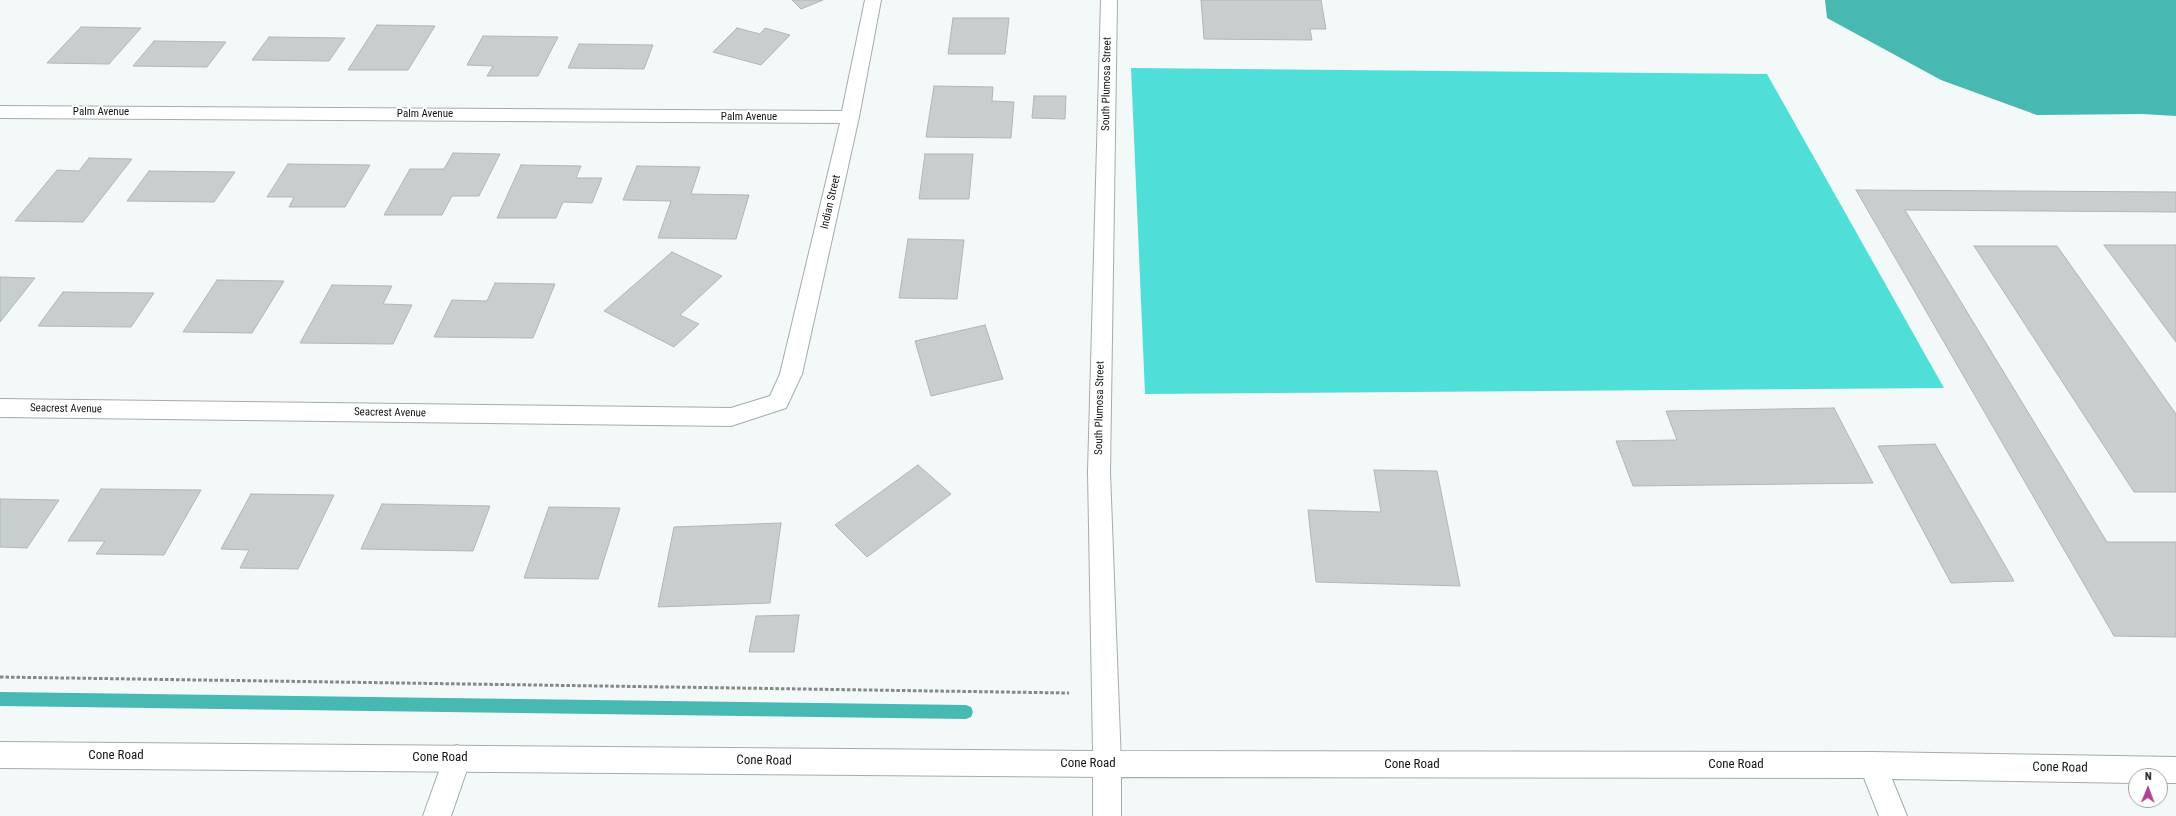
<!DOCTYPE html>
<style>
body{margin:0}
#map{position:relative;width:2176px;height:816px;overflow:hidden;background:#f2f9f8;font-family:"Roboto Condensed",sans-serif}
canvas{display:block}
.north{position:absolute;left:2128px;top:768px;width:40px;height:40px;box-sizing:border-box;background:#fff;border:1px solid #a1a2a2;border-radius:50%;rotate:1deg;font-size:11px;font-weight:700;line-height:16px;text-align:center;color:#141616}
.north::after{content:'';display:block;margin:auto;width:14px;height:18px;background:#b53f95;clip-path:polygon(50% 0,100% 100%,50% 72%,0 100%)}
</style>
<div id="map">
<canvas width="2176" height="816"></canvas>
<div class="north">N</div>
</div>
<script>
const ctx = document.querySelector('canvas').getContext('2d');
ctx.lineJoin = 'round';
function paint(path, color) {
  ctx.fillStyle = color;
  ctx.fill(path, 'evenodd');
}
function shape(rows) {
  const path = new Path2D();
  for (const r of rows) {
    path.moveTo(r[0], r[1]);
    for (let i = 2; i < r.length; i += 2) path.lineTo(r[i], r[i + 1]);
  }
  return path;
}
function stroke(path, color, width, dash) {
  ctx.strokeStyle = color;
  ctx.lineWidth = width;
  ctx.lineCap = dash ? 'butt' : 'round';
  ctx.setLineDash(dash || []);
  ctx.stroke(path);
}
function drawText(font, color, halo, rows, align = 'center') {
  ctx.font = font + ' "Roboto Condensed",sans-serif';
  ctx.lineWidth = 4;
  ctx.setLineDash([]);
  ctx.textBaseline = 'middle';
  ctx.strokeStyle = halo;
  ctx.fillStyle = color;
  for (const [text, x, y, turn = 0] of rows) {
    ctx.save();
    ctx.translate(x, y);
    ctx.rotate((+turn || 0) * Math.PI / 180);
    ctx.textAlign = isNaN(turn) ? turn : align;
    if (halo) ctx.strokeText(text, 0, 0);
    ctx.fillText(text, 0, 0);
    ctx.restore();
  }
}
paint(shape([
 [1131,68,1767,74,1944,388,1145,394]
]), '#4fdfd8');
paint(shape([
 [1825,0,2176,0,2176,116,2142,114,2037,115,1941,80,1827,18]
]), '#47b8b2');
paint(shape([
 [0,692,966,705,971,707,973,712,971,717,966,719,0,706,0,692]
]), '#47b8b2');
const building = shape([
 [792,0,823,0,801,9,792,0],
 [1201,0,1321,0,1326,29,1310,29,1312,40,1204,39,1201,0],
 [953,18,1009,18,1005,54,948,54,953,18],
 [377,25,435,26,408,70,348,70,377,25],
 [81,27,141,28,109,64,47,63,81,27],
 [737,28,760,34,765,28,790,35,761,65,713,52,737,28],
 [483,36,558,37,538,76,487,76,493,66,467,65,483,36],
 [269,37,345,38,329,61,252,60,269,37],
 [154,41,226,42,207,67,133,66,154,41],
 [579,44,653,45,644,69,568,68,579,44],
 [934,86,993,87,992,101,1014,102,1011,138,926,137,934,86],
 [1034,96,1066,96,1065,119,1032,118,1034,96],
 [453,153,500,154,479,196,452,196,442,215,384,215,410,169,444,169,453,153],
 [925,154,973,154,969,199,919,199,925,154],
 [89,158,132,159,83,222,15,221,57,170,79,171,89,158],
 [288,164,370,165,345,207,289,207,294,197,267,197,288,164],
 [521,165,581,166,576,178,602,178,592,203,563,202,556,218,497,218,521,165],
 [637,166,700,167,691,194,749,195,736,239,658,238,671,201,623,200,637,166],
 [149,171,235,172,214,202,127,201,149,171],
 [1856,190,2176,192,2176,212,1905,210,2107,542,2176,542,2176,637,2114,636,1856,190],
 [908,239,964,240,957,299,899,298,908,239],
 [2104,245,2176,245,2176,342,2104,245],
 [1974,246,2057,246,2176,414,2176,492,2134,492,1974,246],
 [672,252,722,276,680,315,699,324,674,347,604,311,672,252],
 [0,277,35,278,0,322,0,277],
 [217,280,284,281,252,333,183,332,217,280],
 [495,283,555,284,533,338,434,337,452,300,487,301,495,283],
 [332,285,392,286,383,304,412,305,393,344,300,343,332,285],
 [63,292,154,293,131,327,38,326,63,292],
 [985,325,1003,379,931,396,915,341,985,325],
 [1834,408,1873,483,1633,486,1616,441,1677,440,1666,411,1834,408],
 [1935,444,2014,581,1951,583,1878,446,1935,444],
 [918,465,951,494,867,557,835,525,918,465],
 [1374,470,1437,471,1460,586,1316,582,1308,510,1381,512,1374,470],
 [101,489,201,490,164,555,96,554,105,541,68,541,101,489],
 [251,494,334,495,298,569,240,568,249,550,221,549,251,494],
 [0,499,59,500,27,548,0,547,0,499],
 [382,504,490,506,473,551,361,549,382,504],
 [549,507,620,508,598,579,524,578,549,507],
 [781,523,770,603,658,607,674,527,781,523],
 [799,615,794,652,749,652,756,616,799,615]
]);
paint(building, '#c7cecd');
stroke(building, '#b0b7b6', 1);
const minor = shape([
 [865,0,881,0,859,117,802,374,786,408,731,426,0,417,0,399,731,408,770,396,780,374,840,123,0,118,0,106,842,111,865,0],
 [457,745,467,749,471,758,451,816,423,816,447,749,457,745],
 [1107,751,1873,752,2176,757,2176,783,2160,783,2160,776,2136,776,2136,783,1892,779,1907,816,1879,816,1864,778,1121,777,1121,816,1093,816,1093,764,1097,755,1107,751]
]);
const tertiary = shape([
 [1101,0,1117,0,1110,472,1121,764,1117,773,1107,777,0,768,0,742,1093,751,1088,472,1101,0]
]);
stroke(minor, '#a5acab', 2);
stroke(tertiary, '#a5acab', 2);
stroke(shape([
 [0,677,1069,693]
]), '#848988', 3, [3.5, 2]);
paint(minor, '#fff');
paint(tertiary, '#fff');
drawText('11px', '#141616', '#fff', [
 ["South Plumosa Street",1107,84,-89],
 ["Palm Avenue",101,112],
 ["Palm Avenue",425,114],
 ["Palm Avenue",749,117],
 ["Indian Street",831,202,-77],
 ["South Plumosa Street",1100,408,-89],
 ["Seacrest Avenue",66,409,1],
 ["Seacrest Avenue",390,413,1]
]);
drawText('13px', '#141616', '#fff', [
 ["Cone Road",116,756],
 ["Cone Road",440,758],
 ["Cone Road",764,761,1],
 ["Cone Road",1088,764],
 ["Cone Road",1412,765],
 ["Cone Road",1736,765],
 ["Cone Road",2060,768,1]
]);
</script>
